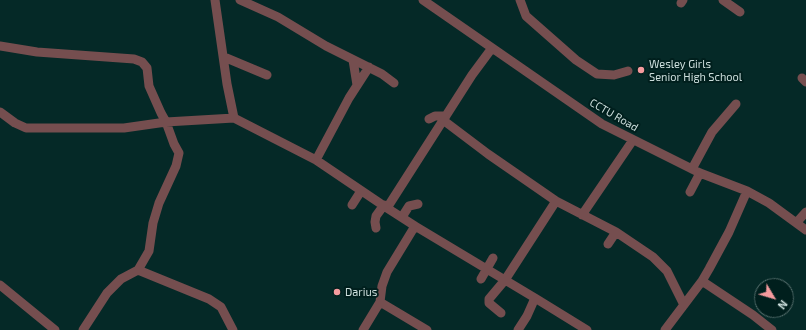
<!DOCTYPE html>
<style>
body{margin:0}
#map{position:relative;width:806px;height:330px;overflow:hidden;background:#052927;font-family:"Exo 2",sans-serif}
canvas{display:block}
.north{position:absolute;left:754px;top:278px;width:40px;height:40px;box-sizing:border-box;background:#001f1d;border:1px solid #526c6a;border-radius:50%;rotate:128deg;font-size:11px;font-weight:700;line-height:16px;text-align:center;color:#cddfdd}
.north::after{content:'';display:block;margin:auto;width:14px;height:18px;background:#f59b9e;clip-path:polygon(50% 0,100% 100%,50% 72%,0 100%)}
</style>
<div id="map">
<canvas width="806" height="330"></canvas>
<div class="north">N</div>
</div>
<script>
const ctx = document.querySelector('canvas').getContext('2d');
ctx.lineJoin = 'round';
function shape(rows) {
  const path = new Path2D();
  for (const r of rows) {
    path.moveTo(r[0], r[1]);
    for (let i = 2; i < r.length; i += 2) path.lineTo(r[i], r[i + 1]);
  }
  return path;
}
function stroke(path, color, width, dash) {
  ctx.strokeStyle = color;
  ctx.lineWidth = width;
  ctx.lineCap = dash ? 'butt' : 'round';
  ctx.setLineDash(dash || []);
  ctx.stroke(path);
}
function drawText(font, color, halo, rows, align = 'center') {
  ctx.font = font + ' "Exo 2",sans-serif';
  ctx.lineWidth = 4;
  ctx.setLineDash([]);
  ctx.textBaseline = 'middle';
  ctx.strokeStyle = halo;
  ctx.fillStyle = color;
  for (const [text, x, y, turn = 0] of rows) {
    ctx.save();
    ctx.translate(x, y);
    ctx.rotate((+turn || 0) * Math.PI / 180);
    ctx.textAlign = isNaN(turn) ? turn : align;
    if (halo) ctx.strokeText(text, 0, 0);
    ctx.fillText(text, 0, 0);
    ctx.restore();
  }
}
stroke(shape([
 [215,0,227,84,234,118,316,160,387,208,472,75,492,48],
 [240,0,278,17,326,46,382,74,394,83],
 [423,0,602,124,700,173,747,191,769,203,806,230],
 [520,0,526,16,576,60,597,74,614,75,628,71],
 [723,0,740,12],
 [681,3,683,0],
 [0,46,37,52,134,59,142,62,147,68,149,86,161,113,166,122,174,144,179,153,176,166,159,203,153,223,149,251,138,270],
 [224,57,267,75],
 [353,60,357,85],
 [802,78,806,82],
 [0,112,15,123,26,128,124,128,166,122,234,118],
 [429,119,435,116,446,116],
 [316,160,349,98,369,67],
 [692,169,712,132,736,104],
 [690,192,700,173],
 [556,201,616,232,653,257,667,271,684,305],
 [352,205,361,191],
 [582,215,633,140],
 [402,217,409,206,418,204],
 [797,222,806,212],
 [415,226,505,280,556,201,488,154,443,120],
 [376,228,375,222,376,216,384,205],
 [608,244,616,232],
 [481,279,493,258],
 [702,281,753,315,772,330],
 [0,285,55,330],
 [535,298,587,330],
 [380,302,427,330],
 [501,313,489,303,489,299,505,280,535,298,527,316,518,330],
 [83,330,107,293,121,279,138,270,209,299,221,307,233,330],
 [363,330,380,302,382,286,387,272,415,226,387,208],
 [665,330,702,281,709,269,729,232,747,191]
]), '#754e4f', 9);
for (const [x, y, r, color] of [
 [641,70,4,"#f59b9e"],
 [337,292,4,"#f59b9e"]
]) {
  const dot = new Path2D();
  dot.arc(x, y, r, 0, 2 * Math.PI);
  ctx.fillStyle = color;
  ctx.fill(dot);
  stroke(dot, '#001f1d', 1.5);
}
drawText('11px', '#cddfdd', '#001f1d', [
 ["Wesley Girls",649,64],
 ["Senior High School",649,77],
 ["Darius",345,292]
], 'left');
drawText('11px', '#cddfdd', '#001f1d', [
 ["CCTU Road",614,115,30]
]);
</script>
